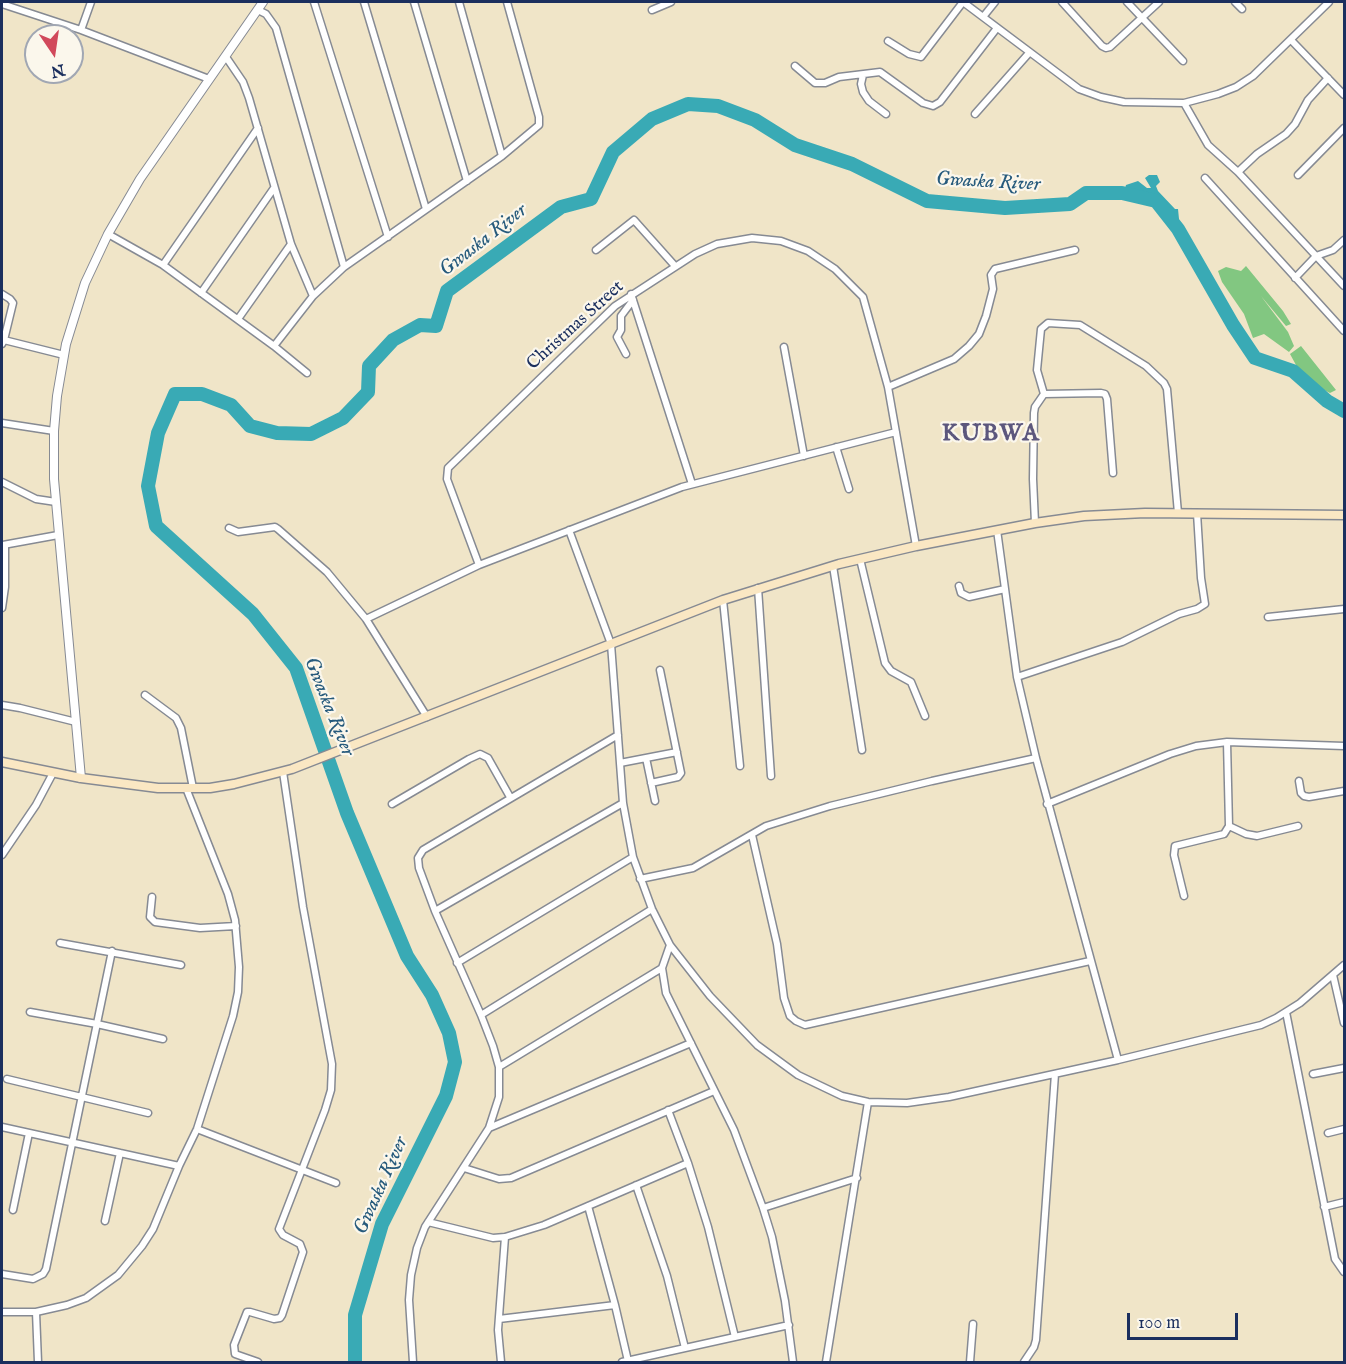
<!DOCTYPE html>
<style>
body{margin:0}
#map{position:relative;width:1346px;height:1364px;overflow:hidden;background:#f0e5c8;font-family:"IM FELL English",serif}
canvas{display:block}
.frame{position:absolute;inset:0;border:3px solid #1b2f5e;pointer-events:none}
.north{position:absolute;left:24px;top:24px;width:60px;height:60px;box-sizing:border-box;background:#fbf7ec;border:2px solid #a1a7b3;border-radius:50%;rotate:167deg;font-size:16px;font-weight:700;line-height:24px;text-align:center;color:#1b2f5e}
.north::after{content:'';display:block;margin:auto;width:21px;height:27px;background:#d1495b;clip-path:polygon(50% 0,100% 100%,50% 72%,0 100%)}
.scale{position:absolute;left:1127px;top:1313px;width:111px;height:27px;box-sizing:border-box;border:3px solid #1b2f5e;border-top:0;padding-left:8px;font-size:18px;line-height:21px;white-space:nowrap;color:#1b2f5e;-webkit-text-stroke:4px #fbf7ec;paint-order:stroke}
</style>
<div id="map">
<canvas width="1346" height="1364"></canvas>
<div class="frame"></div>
<div class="north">N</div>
<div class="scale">100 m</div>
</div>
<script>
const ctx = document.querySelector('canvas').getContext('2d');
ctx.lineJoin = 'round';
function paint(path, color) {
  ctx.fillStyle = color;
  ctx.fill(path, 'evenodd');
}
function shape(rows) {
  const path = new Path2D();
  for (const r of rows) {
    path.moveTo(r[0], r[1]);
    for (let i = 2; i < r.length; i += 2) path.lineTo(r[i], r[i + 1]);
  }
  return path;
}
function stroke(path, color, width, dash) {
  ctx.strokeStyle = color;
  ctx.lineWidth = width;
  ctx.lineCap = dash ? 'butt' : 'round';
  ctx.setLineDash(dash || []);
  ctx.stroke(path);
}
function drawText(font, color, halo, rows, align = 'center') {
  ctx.font = font + ' "IM FELL English",serif';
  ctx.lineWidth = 4.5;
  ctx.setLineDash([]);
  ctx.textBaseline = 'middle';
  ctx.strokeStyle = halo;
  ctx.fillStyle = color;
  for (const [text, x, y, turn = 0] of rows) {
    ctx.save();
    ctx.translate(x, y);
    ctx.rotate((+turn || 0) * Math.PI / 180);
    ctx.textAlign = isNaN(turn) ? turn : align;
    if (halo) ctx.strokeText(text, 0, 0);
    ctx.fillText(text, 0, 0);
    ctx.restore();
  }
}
paint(shape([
 [1246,266,1283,311,1291,324,1286,326,1261,296,1288,332,1294,346,1289,352,1264,334,1253,338,1244,314,1222,282,1218,271,1226,267,1241,271],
 [1301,346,1336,390,1330,393,1320,388,1296,365,1290,354]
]), '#82c781');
paint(shape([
 [1149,175,1157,175,1160,182,1156,186,1158,191,1175,209,1178,209,1179,219,1176,223,1157,199,1124,192,1126,185,1138,181,1147,188,1151,188,1145,178]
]), '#39aab5');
stroke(shape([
 [355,1362,355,1315,382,1224,446,1096,455,1062,449,1033,432,995,407,956,347,813,296,668,253,614,156,526,148,486,158,433,175,394,202,394,231,405,250,426,277,433,311,434,343,418,368,392,369,366,393,340,420,325,436,326,447,291,561,207,591,199,613,152,652,119,688,104,718,106,755,120,795,145,852,164,927,201,1005,208,1070,204,1086,193,1122,193,1156,201,1178,229,1233,325,1255,358,1293,371,1327,401,1344,411]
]), '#39aab5', 14);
const minor = shape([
 [314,2,388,237],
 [364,2,426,209],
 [414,2,467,181],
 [459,2,502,156],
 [1062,2,1102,46,1106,48,1110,47,1159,2],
 [1127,2,1183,61],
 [1235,2,1242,9],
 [2,4,81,30,209,79],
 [258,10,266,14,276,28,344,267],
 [652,10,671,2],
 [983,17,995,2],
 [81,30,91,2],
 [1291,40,1344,95],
 [888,41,909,54,921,57,963,2,1079,89,1101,97,1124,102,1184,103,1218,94,1236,87,1253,76,1329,2],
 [226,57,243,82,249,98,291,244,313,296],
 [795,66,815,83,825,83,839,77,880,72,923,103,933,106,940,102,997,28],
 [863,75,861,84,863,92,869,101,886,114],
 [1184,103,1208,145,1238,172,1344,286],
 [975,114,1029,53],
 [1238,172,1257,154,1286,134,1295,124,1308,100,1328,78],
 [1298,175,1344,128],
 [1205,178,1344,331],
 [108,234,163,265,274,346,307,373],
 [596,250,634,220,675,266],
 [163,265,258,128],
 [1295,278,1316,256,1333,250,1344,240],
 [201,293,274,188],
 [2,294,10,299,13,303,4,340,2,344],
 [631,294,692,484],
 [238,319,291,244],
 [4,340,64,355],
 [274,346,313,296,344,267,502,156,539,125,539,117,507,2],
 [784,347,804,456],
 [626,354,617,337,621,330,621,316,633,300],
 [888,387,954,359,969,346,979,334,986,316,993,289,991,275,995,269,1075,250],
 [1044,394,1037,370,1041,329,1048,323,1080,325,1146,366,1164,383,1167,389,1178,513],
 [2,423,54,431],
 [836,447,849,489],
 [2,482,36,499,56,502],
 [1035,523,1033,479,1034,413,1035,407,1044,394,1101,393,1105,394,1107,399,1113,473],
 [229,528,238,532,275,527,278,529,327,572,366,619,427,717],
 [569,530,611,644,623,803,633,857,652,909,670,945,710,996,757,1045,798,1075,842,1096,868,1102,907,1103,949,1097,1118,1060,1261,1025,1276,1018,1300,1003,1344,965],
 [997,530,1017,677,1036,758,1118,1060],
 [3,545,58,535],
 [860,559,885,663,891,671,911,682,925,716],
 [479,565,447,479,448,468,615,306,695,254,717,244,752,238,781,241,808,251,835,269,863,297,888,387,916,546],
 [833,566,862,750],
 [959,586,961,593,969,597,1005,589],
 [758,588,771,776],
 [723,600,740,766],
 [2,608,5,587,5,545],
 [1268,617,1344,609],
 [366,619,479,565,682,487,896,432],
 [1017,677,1122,642,1179,614,1197,609,1205,604,1201,578,1197,513],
 [145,695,176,718,181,728,193,788],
 [2,705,20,708,76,722],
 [646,758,655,801],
 [620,763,677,752],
 [1299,781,1301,793,1304,796,1309,797,1344,791],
 [651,783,678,777,681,773,660,670],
 [392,804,469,759,480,754,488,758,510,797],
 [1047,804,1170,754,1196,746,1227,742,1344,746],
 [1229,826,1246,834,1257,836,1298,826],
 [752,835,777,944,784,998,790,1016,796,1021,805,1025,1090,961],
 [2,855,36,805,53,773],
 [640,879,693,868,766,826,830,806,932,781,1036,758],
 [1184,896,1174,855,1175,846,1224,834,1229,826,1227,742],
 [152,897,150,917,155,922,200,928,236,926],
 [435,911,623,803],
 [60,943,181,965],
 [670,945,662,968,666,993,734,1130,763,1208,772,1237,785,1301,793,1362],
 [457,963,633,857],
 [1333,975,1344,1023],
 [30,1012,97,1024,163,1039],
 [1286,1012,1335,1259,1344,1272],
 [481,1015,652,909],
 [499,1067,662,968],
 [1313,1074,1344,1068],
 [7,1079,148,1113],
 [668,1110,688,1163,708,1227,735,1337],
 [2,1127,179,1166],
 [489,1128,691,1043],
 [197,1129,336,1183],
 [1328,1133,1344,1129],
 [464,1168,499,1179,511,1178,714,1091],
 [636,1185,667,1276,685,1348],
 [588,1206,615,1305,628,1361],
 [1324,1207,1344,1202],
 [763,1208,857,1178],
 [13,1210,29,1133],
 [105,1221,120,1153],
 [428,1222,493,1238,505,1237,544,1225,688,1163],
 [2,1274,33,1279,43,1274,46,1269,112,951],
 [2,1312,36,1312,67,1305,86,1298,118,1275,142,1246,153,1229,179,1166,197,1129,233,1016,238,992,239,967,235,920,228,894,186,788],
 [36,1312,38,1362],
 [499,1319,615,1305],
 [258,1362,235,1354,234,1345,247,1312,250,1312,274,1319,280,1318,282,1315,303,1252,300,1244,283,1235,279,1229,325,1110,331,1090,332,1064,303,907,283,772],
 [413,1362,409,1300,411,1275,417,1248,425,1227,489,1128,499,1097,499,1067,493,1046,481,1015,435,911,419,868,418,858,423,850,618,735],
 [501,1362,498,1330,505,1237],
 [622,1362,789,1325],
 [826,1362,868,1102],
 [970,1362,973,1324],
 [1024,1362,1034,1347,1036,1340,1055,1074]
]);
const tertiary = shape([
 [81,778,54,479,54,431,57,396,66,344,85,283,108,234,140,179,263,2]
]);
const secondary = shape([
 [2,762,81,778,158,788,210,788,234,784,292,769,723,600,839,564,916,546,1035,523,1084,516,1145,513,1344,515]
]);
stroke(minor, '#868a93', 9);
stroke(tertiary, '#868a93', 10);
stroke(secondary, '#868a93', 11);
stroke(minor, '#fff', 6);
stroke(tertiary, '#fff', 8);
stroke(secondary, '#fae7c3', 8);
drawText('18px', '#1b2f5e', '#fbf7ec', [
 ["Christmas Street",576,326,-42]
]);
drawText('italic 20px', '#265a7c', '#fbf7ec', [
 ["Gwaska River",988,183,3],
 ["Gwaska River",484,241,-38],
 ["Gwaska River",328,707,68],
 ["Gwaska River",382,1186,-66]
]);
ctx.letterSpacing = '1.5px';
drawText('bold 24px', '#5c577d', '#fbf7ec', [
 ["KUBWA",991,435]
]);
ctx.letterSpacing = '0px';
</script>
